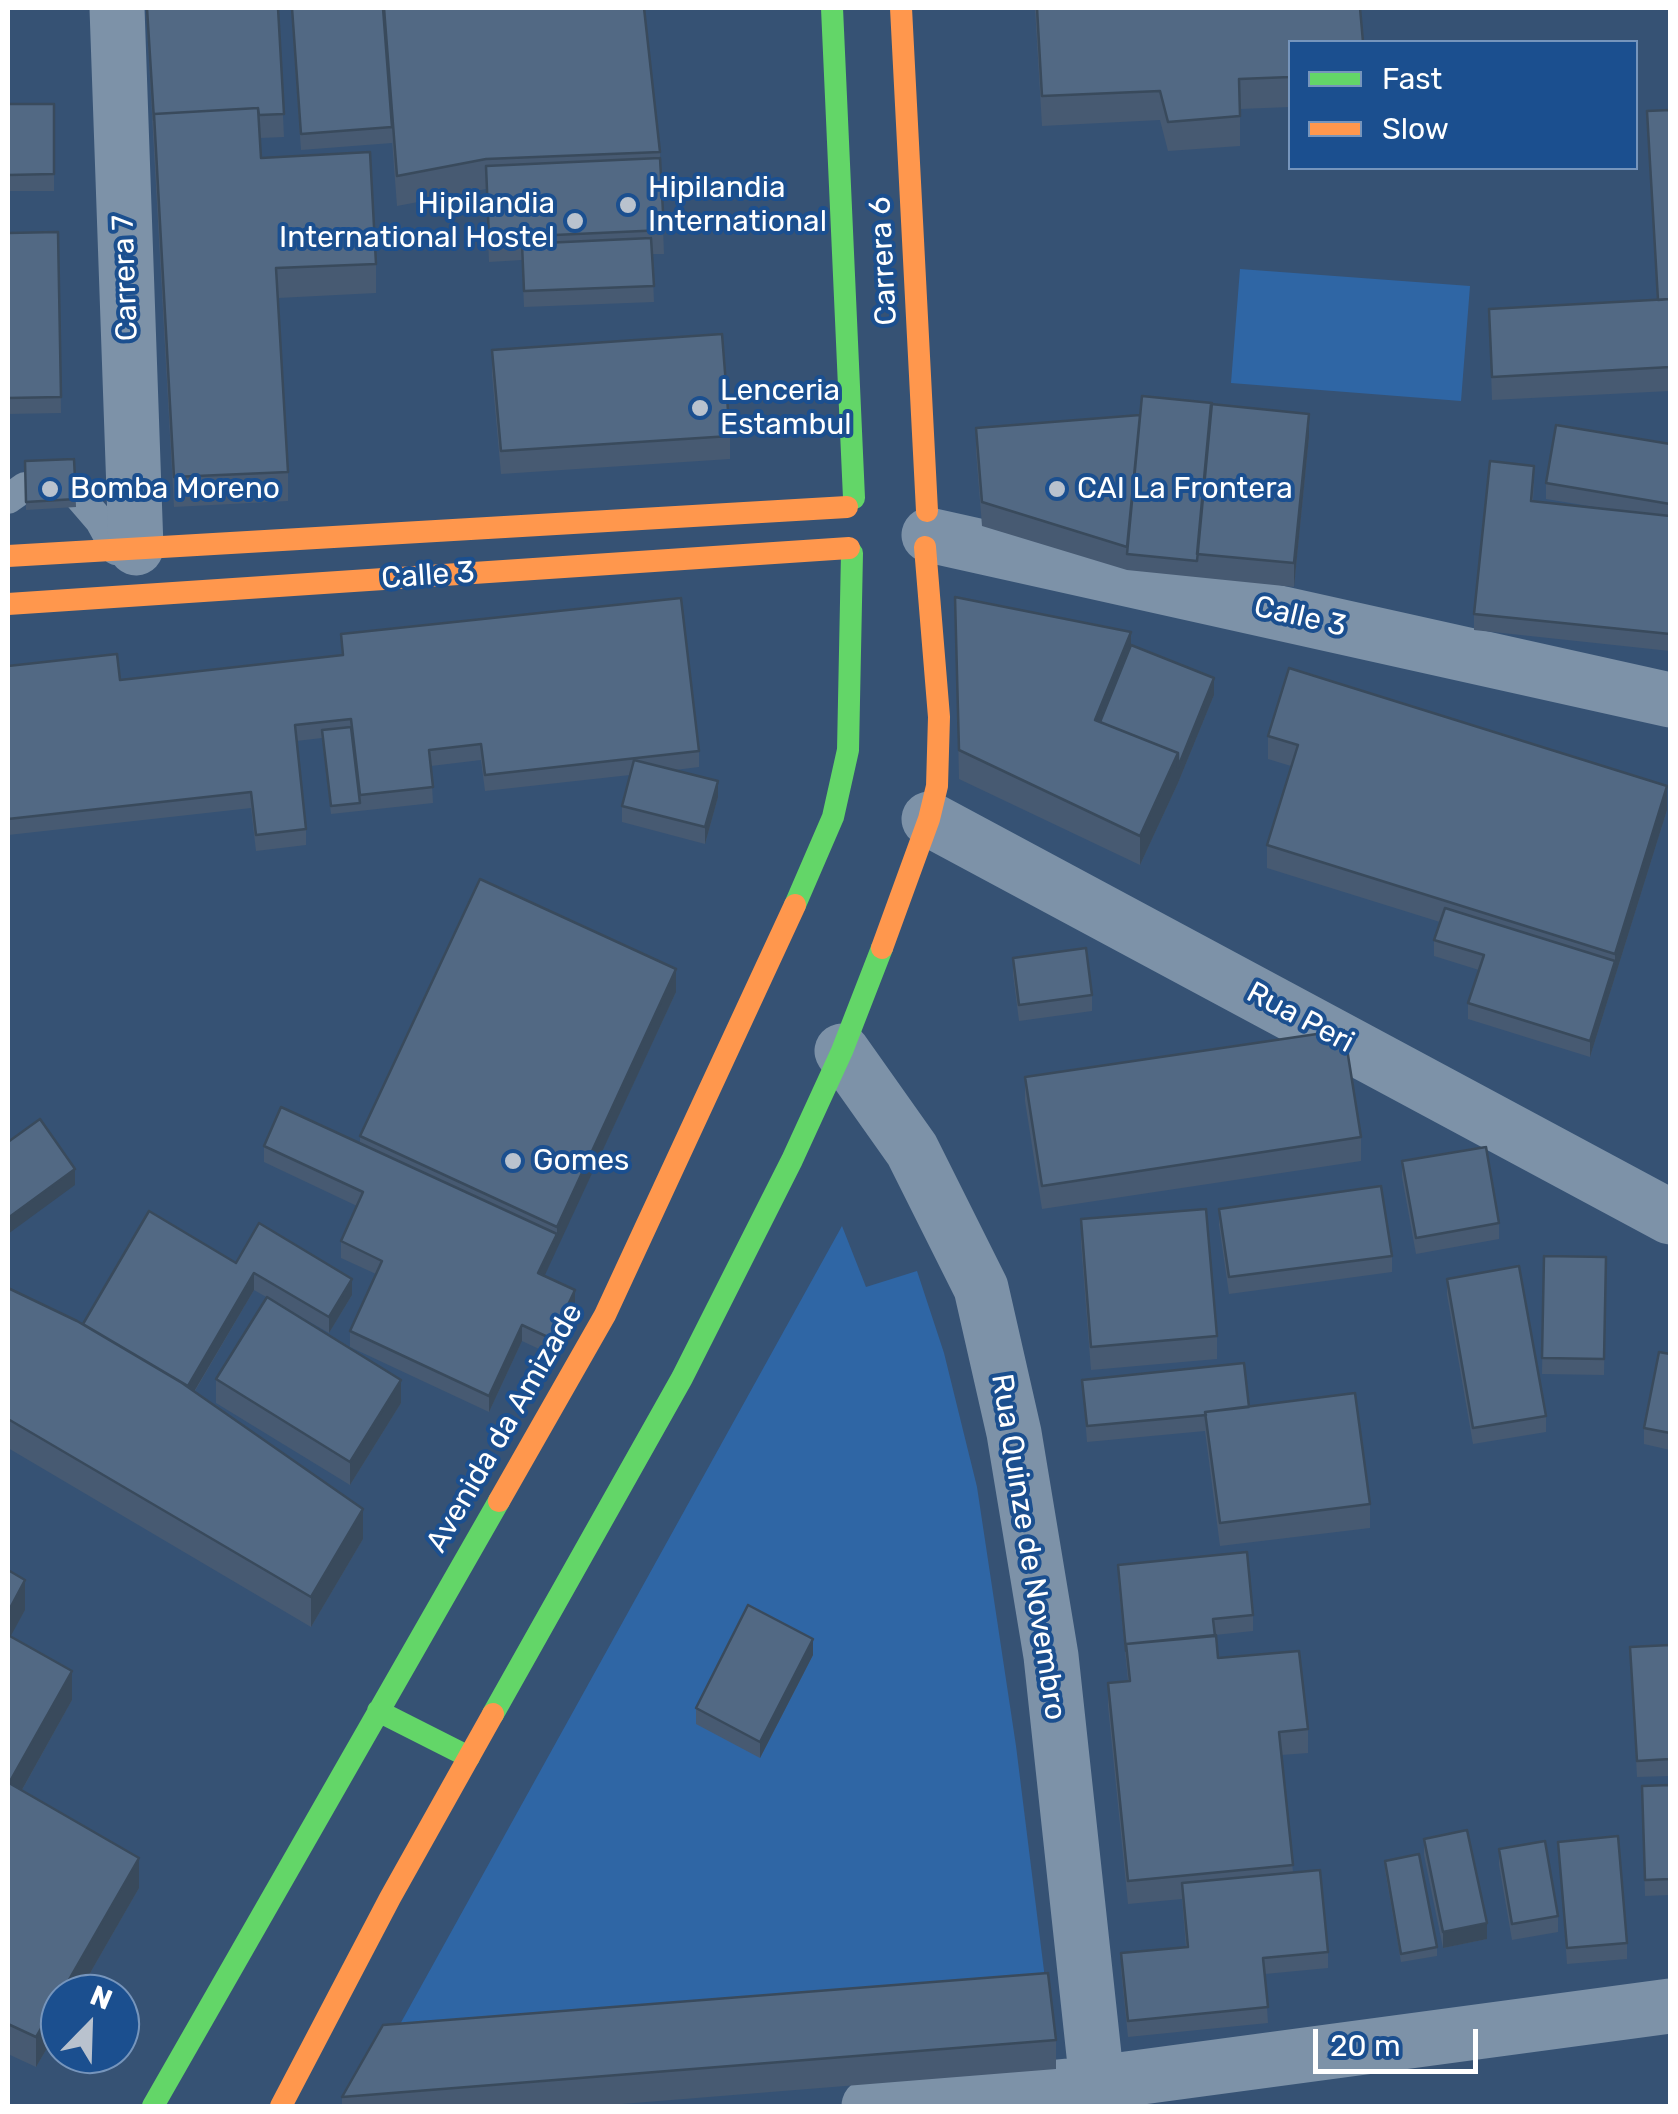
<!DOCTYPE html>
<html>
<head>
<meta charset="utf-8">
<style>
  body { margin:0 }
  #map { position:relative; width:1678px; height:2114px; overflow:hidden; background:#365274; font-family:Rubik,sans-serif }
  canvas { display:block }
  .frame { position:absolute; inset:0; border:10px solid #fff; pointer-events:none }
  .legend { position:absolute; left:1288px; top:40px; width:350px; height:130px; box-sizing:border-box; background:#1b4f8f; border:2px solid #7695bc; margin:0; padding:12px 18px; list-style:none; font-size:30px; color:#fff }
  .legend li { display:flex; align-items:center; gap:20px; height:50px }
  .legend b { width:50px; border:2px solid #7695bc }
  .north { position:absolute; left:40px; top:1974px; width:100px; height:100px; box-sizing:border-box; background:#1b4f8f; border:2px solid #7695bc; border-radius:50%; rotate:23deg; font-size:28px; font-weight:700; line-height:40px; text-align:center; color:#fff }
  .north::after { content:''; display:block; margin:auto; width:35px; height:45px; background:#b9c2ce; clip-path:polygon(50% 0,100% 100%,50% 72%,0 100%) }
  .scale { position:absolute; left:1313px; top:2029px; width:165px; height:45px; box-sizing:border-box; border:5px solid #fff; border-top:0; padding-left:12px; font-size:30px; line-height:35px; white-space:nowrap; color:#fff; -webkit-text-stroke:8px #1b4f8f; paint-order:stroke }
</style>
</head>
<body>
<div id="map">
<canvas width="1678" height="2114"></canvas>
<div class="frame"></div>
<ul class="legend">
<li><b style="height:12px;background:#63d668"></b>Fast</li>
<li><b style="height:12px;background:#ff974d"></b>Slow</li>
</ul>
<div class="north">N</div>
<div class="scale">20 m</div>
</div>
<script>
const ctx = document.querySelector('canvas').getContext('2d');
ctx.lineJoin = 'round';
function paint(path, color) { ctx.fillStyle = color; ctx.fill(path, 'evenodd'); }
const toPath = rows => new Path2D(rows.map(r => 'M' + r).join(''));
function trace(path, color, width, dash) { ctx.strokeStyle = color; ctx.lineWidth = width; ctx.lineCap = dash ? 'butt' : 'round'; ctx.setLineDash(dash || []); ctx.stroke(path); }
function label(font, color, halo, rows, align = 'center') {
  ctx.font = font + ' Rubik,sans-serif'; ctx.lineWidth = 8; ctx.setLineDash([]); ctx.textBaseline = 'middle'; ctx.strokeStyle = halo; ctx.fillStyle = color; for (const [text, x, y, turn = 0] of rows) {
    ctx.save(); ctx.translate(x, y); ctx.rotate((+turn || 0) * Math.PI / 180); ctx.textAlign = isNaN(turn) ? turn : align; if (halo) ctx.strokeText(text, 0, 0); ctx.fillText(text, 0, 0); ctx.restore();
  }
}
const green = toPath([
  [1240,269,1470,286,1461,401,1231,383],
  [842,1226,866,1287,917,1271,944,1353,977,1487,1016,1746,1048,2003,383,2055]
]);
const lane = toPath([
  [75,492,100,521,116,550],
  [8,499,25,487]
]);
const street = toPath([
  [117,8,136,548],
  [929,535,1670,700],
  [929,819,1670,1217],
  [842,1051,912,1150,981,1288,1014,1433,1051,1656,1097,2083],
  [869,2106,1097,2083,1670,2006]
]);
const fast = toPath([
  [832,8,854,498],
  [795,905,833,817,848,750,852,553],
  [378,1711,469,1757],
  [493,1714,682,1378,792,1160,842,1051,882,948],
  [153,2106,499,1501]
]);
const slow = toPath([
  [901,8,927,511],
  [8,556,847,507],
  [8,604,849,548],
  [882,948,929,819,937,786,939,717,925,547],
  [499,1501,605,1315,795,905],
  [281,2106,390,1898,493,1714]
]);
const wall = toPath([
  [146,8,278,8,284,137,260,138,261,158,376,264,376,293,278,298,288,472,288,501,174,507],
  [291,8,660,152,664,254,652,254,654,302,524,307,522,260,489,262,486,189,397,206,392,140,392,143,301,150],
  [1035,8,1360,8,1290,42,1290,107,1240,109,1240,146,1168,151,1160,120,1042,126],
  [8,104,54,104,54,191,8,191],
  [1670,110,1670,391,1492,400,1489,309,1657,300,1647,111],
  [58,232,61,413,8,414,8,233],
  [492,350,730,436,730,459,501,474,492,374],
  [1140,415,1309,437,1294,587,1127,570,982,526,976,451,976,428],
  [1670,444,1670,651,1474,630,1474,614,1534,482,1533,501,1607,509,1546,499,1546,483],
  [74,459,76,507,26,510,25,461],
  [955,597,1214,695,1178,783,1140,865,959,779],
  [341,634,699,751,699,767,675,770,718,797,705,844,622,822,622,806,630,775,485,791,481,760,431,766,433,803,331,814,322,738,296,741,306,829,306,845,256,851,251,808,8,835,8,666,120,680,342,655],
  [1268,736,1667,810,1590,1057,1468,1019,1468,1003,1479,970,1434,956,1434,940,1440,922,1267,868,1267,845,1291,766,1268,759],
  [1013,958,1092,995,1092,1011,1019,1021,1013,974],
  [676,992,544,1276,575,1306,552,1355,522,1341,489,1412,350,1347,350,1331,376,1274,341,1258,341,1241,357,1206,264,1162,264,1146,360,1143,360,1136],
  [1025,1077,1361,1137,1361,1161,1042,1209,1025,1101],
  [1402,1161,1499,1223,1499,1239,1416,1254,1402,1177],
  [1219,1209,1392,1256,1392,1272,1229,1294,1219,1225],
  [1081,1219,1217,1336,1217,1359,1091,1370,1081,1243],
  [1544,1256,1606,1257,1604,1375,1542,1374],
  [236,1263,352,1295,329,1333,254,1290,195,1391,363,1539,311,1627,8,1448,8,1288,83,1324],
  [1447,1279,1546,1416,1546,1432,1473,1444,1447,1295],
  [1670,1354,1670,1450,1644,1444,1644,1428],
  [216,1379,401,1403,350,1485,216,1403],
  [1082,1380,1249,1407,1370,1504,1370,1528,1220,1546,1205,1431,1087,1442],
  [1118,1565,1253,1615,1253,1631,1215,1635,1218,1658,1308,1729,1308,1753,1281,1755,1293,1872,1328,1952,1328,1968,1265,1974,1268,2023,1128,2037,1121,1969,1121,1953,1186,1947,1182,1899,1128,1904,1108,1706,1108,1683,1128,1681,1118,1581],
  [8,1570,25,1610,10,1636,72,1700,22,1790,139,1888,78,1994,60,1994,60,2026,36,2067,8,2054],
  [1670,1645,1670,1776,1637,1777,1630,1647],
  [813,1655,760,1758,696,1724,696,1708],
  [1670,1785,1670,1895,1645,1896,1642,1786],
  [1424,1839,1487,1939,1443,1948,1424,1855],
  [1558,1842,1627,1943,1627,1959,1567,1964],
  [1499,1849,1558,1916,1558,1932,1512,1940,1499,1865],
  [1385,1861,1437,1947,1437,1956,1401,1962,1385,1870],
  [1056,2040,1056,2069,597,2106,342,2106,342,2097]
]);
const shadedWall = toPath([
  [1309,414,1309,437,1294,587,1294,563],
  [1131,632,1131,662,1101,736,1095,720],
  [1214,678,1214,695,1178,783,1140,865,1140,836],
  [718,781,718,797,705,844,705,827],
  [1667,786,1667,810,1590,1057,1590,1041,1615,961,1615,954],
  [676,969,676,992,538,1290,538,1273,557,1234,557,1227],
  [75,1169,75,1185,8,1234,8,1218],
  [254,1273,254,1290,182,1412,182,1396],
  [352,1279,352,1295,329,1333,329,1317],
  [575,1290,575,1306,552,1355,552,1339],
  [522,1325,522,1341,489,1412,489,1396],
  [401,1380,401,1403,350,1485,350,1462],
  [363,1509,363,1539,311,1627,311,1597],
  [25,1580,25,1610,8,1641,8,1612],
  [813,1639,813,1655,760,1758,760,1742],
  [72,1671,72,1700,9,1813,9,1783],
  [139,1858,139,1888,78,1994,61,1994],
  [1487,1923,1487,1939,1443,1948,1443,1932],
  [60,1996,60,2026,36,2067,36,2037]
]);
const building = toPath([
  [147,8,278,8,284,114,259,115,258,108,154,114,154,120,147,8],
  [292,8,383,8,392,127,301,134,292,8],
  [384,8,644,8,660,152,486,159,397,176,384,8],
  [1037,8,1360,8,1363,42,1290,42,1290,77,1239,79,1240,116,1168,122,1160,91,1042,96,1037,8],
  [8,104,54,104,54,174,8,175,8,104],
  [258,108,261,158,370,152,376,264,276,268,288,472,174,477,154,114,258,108],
  [1670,110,1670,299,1658,300,1647,111,1670,110],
  [660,158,664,230,489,238,486,166,660,158],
  [58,232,61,397,8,398,8,233,58,232],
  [651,238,654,286,524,291,522,244,651,238],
  [1670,299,1670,367,1492,377,1489,309,1670,299],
  [722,334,730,436,501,451,492,350,722,334],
  [1142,396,1212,403,1197,561,1127,554,1142,396],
  [1211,404,1309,414,1294,563,1197,554,1211,404],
  [1140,415,1127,547,982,502,976,428,1140,415],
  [1556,425,1670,444,1670,504,1546,483,1556,425],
  [74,459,76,499,26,502,25,461,74,459],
  [1490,461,1534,466,1531,501,1670,516,1670,634,1474,614,1490,461],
  [955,597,1131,632,1095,720,1178,753,1140,836,959,750,955,597],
  [681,598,699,751,485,775,481,744,429,750,433,787,360,795,351,719,295,725,306,829,256,835,251,792,8,819,8,666,117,654,120,680,343,655,341,634,681,598],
  [1131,645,1214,678,1178,767,1178,753,1100,722,1131,645],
  [1289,668,1667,786,1615,954,1267,845,1298,745,1268,736,1289,668],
  [351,727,360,803,331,806,322,730,351,727],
  [634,760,718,781,705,827,622,806,634,760],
  [480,879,676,969,557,1227,360,1136,480,879],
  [1445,908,1615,961,1590,1041,1468,1003,1484,955,1434,940,1445,908],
  [1086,948,1092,995,1019,1005,1013,958,1086,948],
  [1344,1030,1361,1137,1042,1186,1025,1077,1344,1030],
  [281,1107,557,1234,538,1273,575,1290,552,1339,522,1325,489,1396,350,1331,382,1261,341,1241,363,1192,264,1146,281,1107],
  [40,1119,75,1169,8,1218,8,1142,40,1119],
  [1486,1147,1499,1223,1416,1238,1402,1161,1486,1147],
  [1381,1186,1392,1256,1229,1277,1219,1209,1381,1186],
  [1206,1209,1217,1336,1091,1347,1081,1219,1206,1209],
  [149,1211,236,1263,259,1223,352,1279,329,1317,254,1273,188,1386,83,1324,149,1211],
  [1544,1256,1606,1257,1604,1359,1542,1358,1544,1256],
  [1519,1266,1546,1416,1473,1428,1447,1279,1519,1266],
  [8,1288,77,1321,182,1383,363,1509,311,1597,8,1419,8,1288],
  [267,1297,401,1380,350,1462,216,1379,267,1297],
  [1659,1352,1670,1354,1670,1433,1644,1428,1659,1352],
  [1244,1363,1249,1407,1205,1412,1206,1415,1087,1426,1082,1380,1244,1363],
  [1355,1393,1370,1504,1220,1523,1205,1412,1355,1393],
  [1247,1552,1253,1615,1213,1619,1215,1636,1126,1644,1126,1651,1118,1565,1247,1552],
  [8,1570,25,1580,8,1612,8,1570],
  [748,1605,813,1639,760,1742,696,1708,748,1605],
  [8,1635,72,1671,9,1783,139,1858,36,2037,8,2024,8,1635],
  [1216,1635,1218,1658,1299,1651,1308,1729,1279,1732,1293,1865,1128,1881,1108,1683,1130,1681,1126,1644,1216,1635],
  [1670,1645,1670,1759,1637,1761,1630,1647,1670,1645],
  [1670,1785,1670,1879,1645,1880,1642,1786,1670,1785],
  [1467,1830,1487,1923,1443,1932,1424,1839,1467,1830],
  [1618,1836,1627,1943,1567,1948,1558,1842,1618,1836],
  [1545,1841,1558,1916,1512,1924,1499,1849,1545,1841],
  [1419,1854,1437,1947,1401,1954,1385,1861,1419,1854],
  [1320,1870,1328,1952,1263,1958,1268,2007,1128,2021,1121,1953,1188,1947,1182,1883,1320,1870],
  [1048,1973,1056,2040,342,2097,383,2025,1048,1973]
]);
const markers = [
  [628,205,10,"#b9c2ce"],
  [575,221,10,"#b9c2ce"],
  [700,408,10,"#b9c2ce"],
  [50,489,10,"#b9c2ce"],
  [1057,489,10,"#b9c2ce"],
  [513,1161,10,"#b9c2ce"]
];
const poiNames = [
  ["Hipilandia",648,188],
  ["International",648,222],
  ["Hipilandia",555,204,"right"],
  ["International Hostel",555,238,"right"],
  ["Lenceria",720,391],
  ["Estambul",720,425],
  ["Bomba Moreno",70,489],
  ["CAI La Frontera",1077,489],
  ["Gomes",533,1161]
];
const streetNames = [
  ["Carrera 6",884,261,-93],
  ["Carrera 7",126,278,-92],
  ["Calle 3",428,576,-4],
  ["Calle 3",1300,617,13],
  ["Rua Peri",1300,1018,28],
  ["Avenida da Amizade",505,1428,-60],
  ["Rua Quinze de Novembro",1028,1547,81]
];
paint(green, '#2f66a5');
trace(lane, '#7d92a8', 30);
trace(street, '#7d92a8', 55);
trace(fast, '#63d668', 22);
trace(slow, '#ff974d', 22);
paint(wall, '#475a72');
paint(shadedWall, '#394a5c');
paint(building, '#526984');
trace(building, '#394a5c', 2.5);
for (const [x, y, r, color] of markers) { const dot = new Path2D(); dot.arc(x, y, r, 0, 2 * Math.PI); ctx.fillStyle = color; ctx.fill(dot); trace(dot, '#1b4f8f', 4); }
label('30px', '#fff', '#1b4f8f', poiNames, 'left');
label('30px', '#fff', '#1b4f8f', streetNames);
</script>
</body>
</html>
